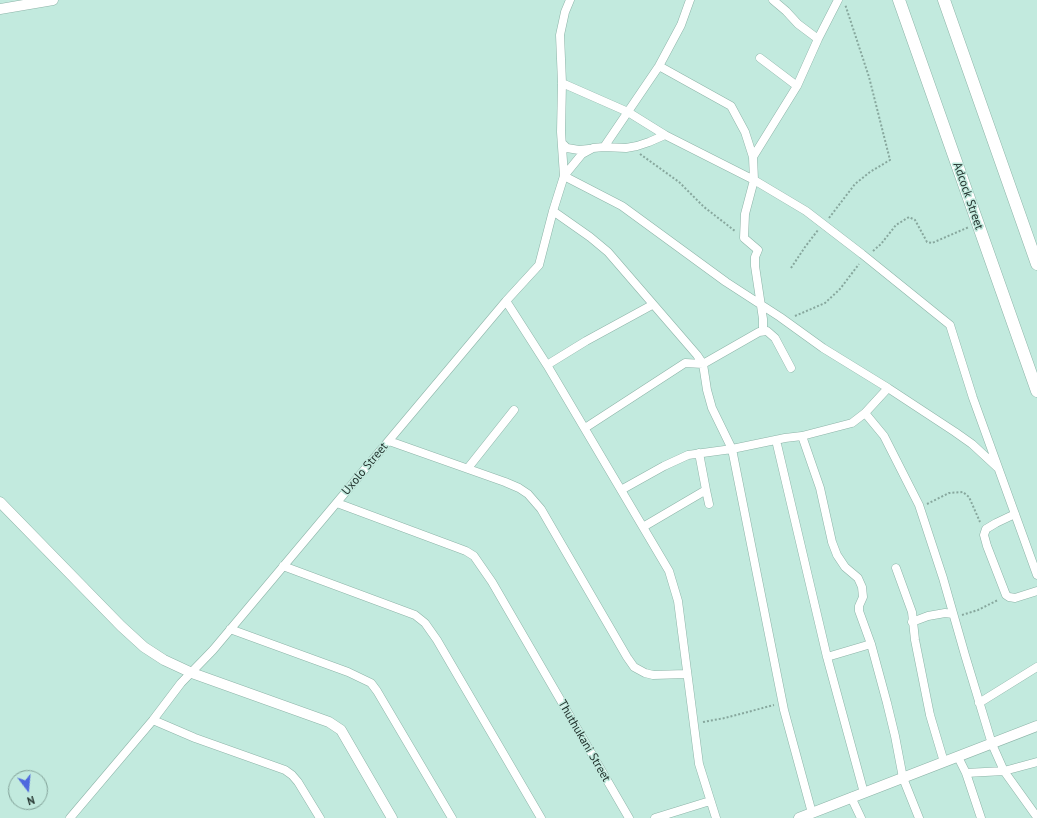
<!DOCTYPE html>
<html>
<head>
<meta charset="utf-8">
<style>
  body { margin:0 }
  #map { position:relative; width:1037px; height:818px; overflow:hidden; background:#c2eade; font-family:"PT Sans",sans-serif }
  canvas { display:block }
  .north { position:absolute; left:8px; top:770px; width:40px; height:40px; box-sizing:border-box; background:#c2eade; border:1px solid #82a198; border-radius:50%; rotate:164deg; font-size:11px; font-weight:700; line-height:16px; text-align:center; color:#23332e }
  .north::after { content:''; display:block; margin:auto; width:14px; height:18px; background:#4e69de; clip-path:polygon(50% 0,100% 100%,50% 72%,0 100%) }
</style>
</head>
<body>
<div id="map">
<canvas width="1037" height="818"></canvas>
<div class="north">N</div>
</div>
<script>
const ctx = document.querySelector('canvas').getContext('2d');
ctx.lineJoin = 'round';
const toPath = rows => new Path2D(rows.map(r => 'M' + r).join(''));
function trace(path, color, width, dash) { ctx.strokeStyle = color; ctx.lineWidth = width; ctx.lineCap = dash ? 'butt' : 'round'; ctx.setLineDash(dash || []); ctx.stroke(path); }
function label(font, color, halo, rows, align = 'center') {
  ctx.font = font + ' "PT Sans",sans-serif'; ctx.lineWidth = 3; ctx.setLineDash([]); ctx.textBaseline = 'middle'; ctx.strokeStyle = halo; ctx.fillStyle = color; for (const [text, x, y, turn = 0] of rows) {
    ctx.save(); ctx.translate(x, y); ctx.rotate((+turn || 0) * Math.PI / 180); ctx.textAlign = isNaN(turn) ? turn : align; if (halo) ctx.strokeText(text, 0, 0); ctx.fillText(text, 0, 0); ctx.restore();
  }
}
const path = toPath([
  [640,154,679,182,704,207,735,231],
  [829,218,855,184,870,172,890,160,869,77,845,4],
  [873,251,881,244,896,225,909,217,915,220,927,242,932,243,969,227],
  [791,268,805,247,818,230],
  [795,316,825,303,840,289,859,264],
  [927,504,949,493,963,492,969,497,980,522],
  [962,615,978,610,998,600],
  [703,722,725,718,774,705]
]);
const minor = toPath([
  [690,0,681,25,659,66,604,147,593,148,582,154,564,176,622,206,726,282,780,317,823,348,888,388,955,432,972,444,998,468],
  [773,0,786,11,798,24,818,39],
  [760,58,797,86],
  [659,66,731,106,745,132,753,157,754,180,745,214,744,238,758,250,755,257,755,266,763,319,763,331],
  [562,83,628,112,665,135,754,180,806,211,862,254,950,325,973,398,1037,575],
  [562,143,567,148,579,150,589,149],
  [604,147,626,148,637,146,649,142,665,135],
  [753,157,797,86,818,39,838,0],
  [553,211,590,237,608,252,697,355,703,364,707,390,712,408,732,449,784,710,812,813],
  [506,301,547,365,669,571,678,601,699,764,716,818],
  [547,365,586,341,652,305],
  [865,413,884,436,919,505,943,578,965,655,992,744,1004,771,1037,817],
  [585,428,685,363,703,364,759,332,767,331,775,338,791,368],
  [802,436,820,488,832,542,837,555,845,567,858,578,862,587,863,597,859,606,859,611,871,644,887,703,895,736,903,778,919,818],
  [776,440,827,657,864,793],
  [389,441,505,482,519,488,528,494,541,509,627,657,634,667,645,673,653,675,686,674],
  [699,453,706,490],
  [468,468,514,410],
  [621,490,664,466,688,455,732,449,785,438,802,436,852,423,865,413,888,388],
  [337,503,466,551,474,556,492,582,629,818],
  [1015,514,996,523,986,529,984,535,987,546,1006,595,1009,597,1015,598,1037,591],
  [643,527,706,490,709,504],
  [283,566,415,615,425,623,437,640,541,818],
  [896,568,912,612,915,640,930,715,944,762],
  [912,622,928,616,945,613,953,614],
  [230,629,348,672,371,683,377,691,452,818],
  [827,657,871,644],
  [979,703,1037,667],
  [153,720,195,738,285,770,292,775,298,782,320,818],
  [958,757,966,773,981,818],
  [966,773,1004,771,1037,762],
  [851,797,861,818],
  [70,818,153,720,181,683,213,650,506,301,539,265,553,211,564,176,561,132,562,83,560,35,565,12,570,0],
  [655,818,710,801]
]);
const tertiary = toPath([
  [0,9,53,0],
  [0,502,121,626,144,647,164,660,192,673,329,722,341,730,392,818],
  [799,818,1037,726]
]);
const secondary = toPath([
  [899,0,1037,391],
  [944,0,1037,264]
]);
const streetNames = [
  ["Adcock Street",968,196,71],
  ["Uxolo Street",365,469,-50],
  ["Thuthukani Street",584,741,60]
];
trace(minor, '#8db4a8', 9);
trace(tertiary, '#8db4a8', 11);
trace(secondary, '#8db4a8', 13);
trace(path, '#87a79d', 2, [2, 2]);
trace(minor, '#fff', 8);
trace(tertiary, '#fff', 10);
trace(secondary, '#fff', 12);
label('12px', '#23332e', '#c2eade', streetNames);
</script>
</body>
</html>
